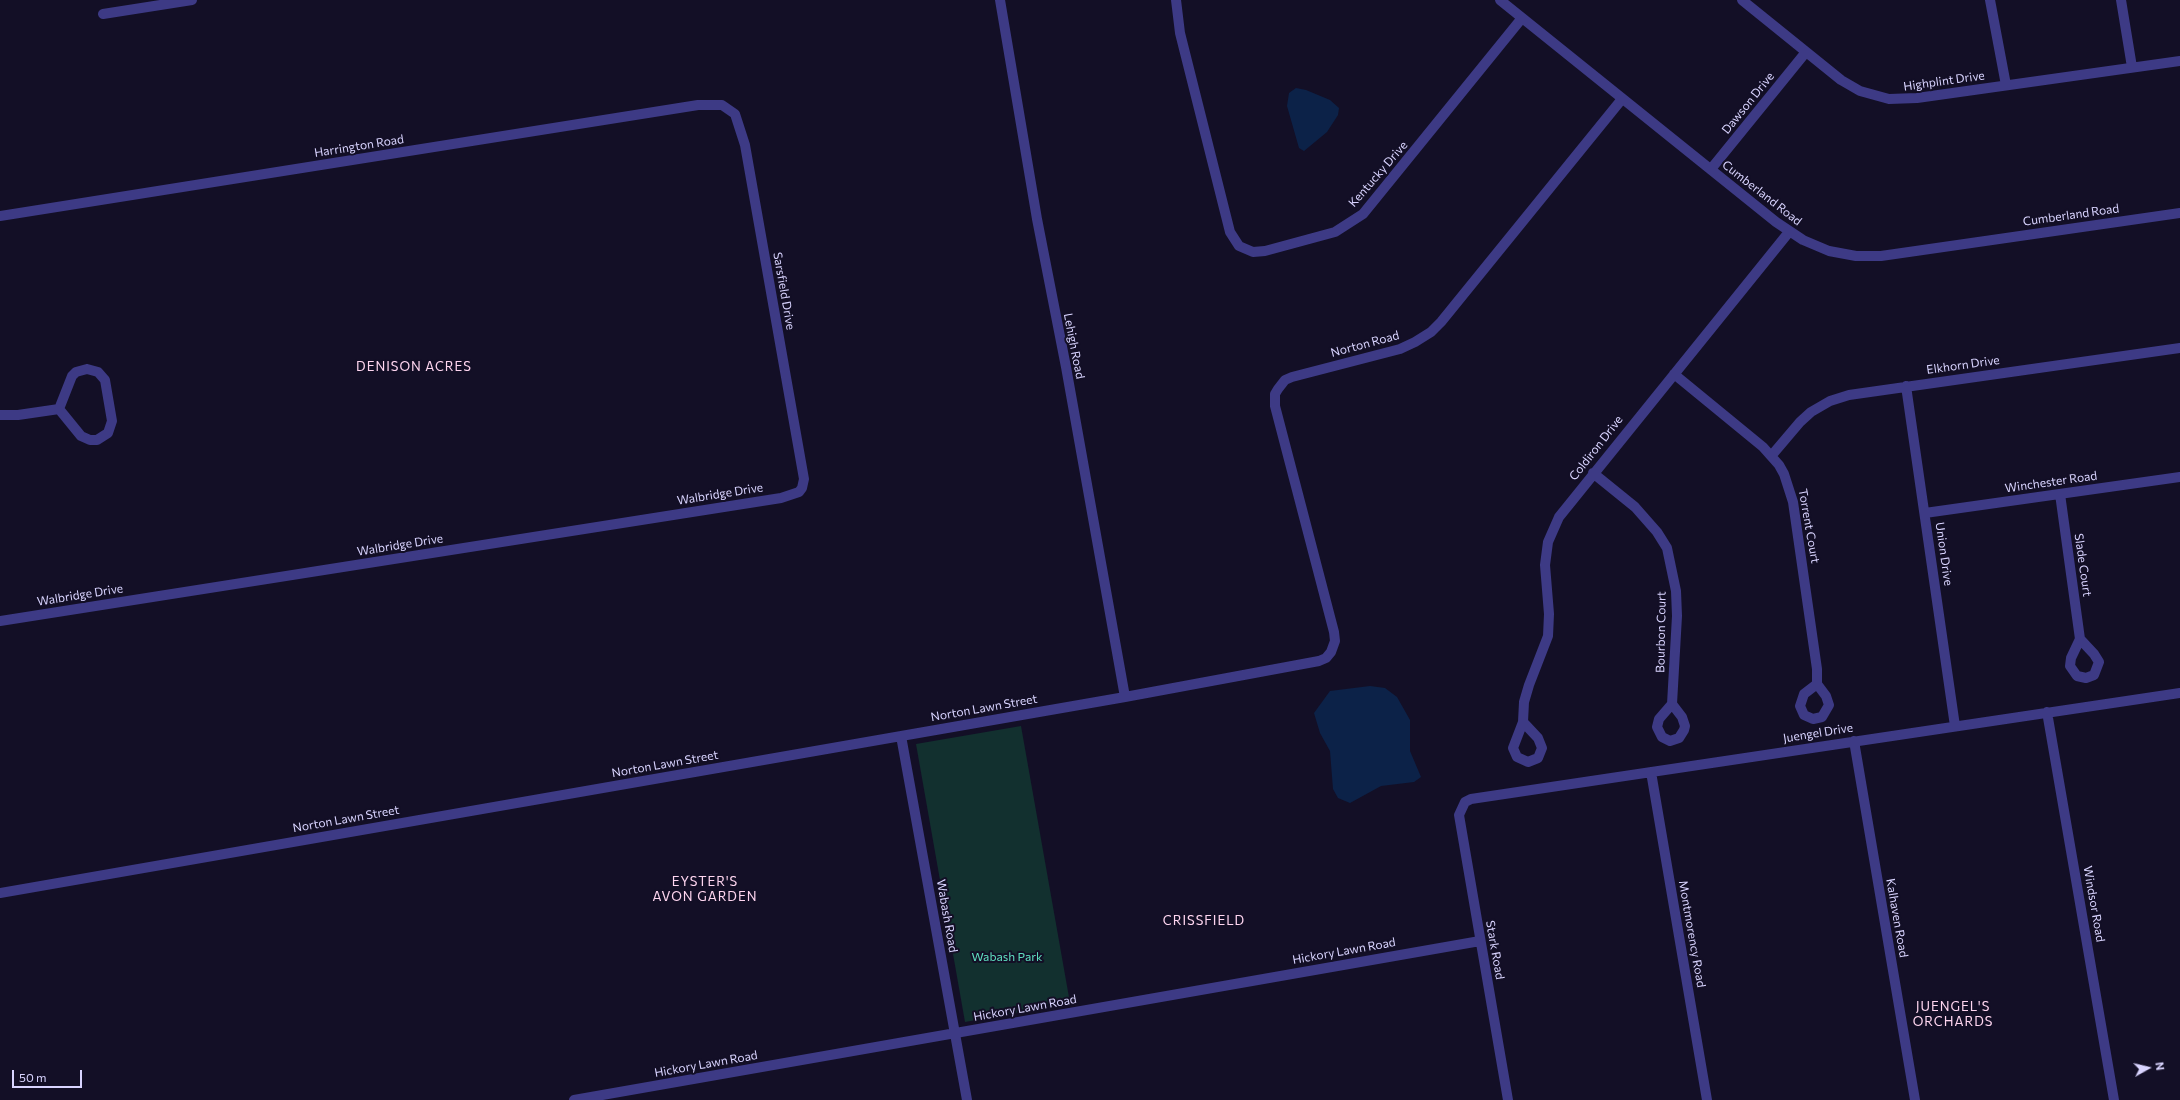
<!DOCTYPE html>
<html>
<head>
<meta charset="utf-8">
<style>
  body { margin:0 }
  #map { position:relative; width:2180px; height:1100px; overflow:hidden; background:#130f26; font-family:Commissioner,sans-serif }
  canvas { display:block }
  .north { position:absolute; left:2128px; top:1048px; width:40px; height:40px; -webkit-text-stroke:3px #130f26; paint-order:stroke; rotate:82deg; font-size:11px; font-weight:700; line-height:16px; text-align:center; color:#d9d4ff }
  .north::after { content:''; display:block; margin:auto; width:14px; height:18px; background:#d9d4ff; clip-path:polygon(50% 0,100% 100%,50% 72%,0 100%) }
  .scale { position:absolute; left:12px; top:1070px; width:70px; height:18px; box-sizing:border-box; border:2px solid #d9d4ff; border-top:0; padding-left:5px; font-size:12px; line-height:14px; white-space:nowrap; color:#d9d4ff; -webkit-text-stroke:3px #130f26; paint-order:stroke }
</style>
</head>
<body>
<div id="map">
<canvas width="2180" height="1100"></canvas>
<div class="north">N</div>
<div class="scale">50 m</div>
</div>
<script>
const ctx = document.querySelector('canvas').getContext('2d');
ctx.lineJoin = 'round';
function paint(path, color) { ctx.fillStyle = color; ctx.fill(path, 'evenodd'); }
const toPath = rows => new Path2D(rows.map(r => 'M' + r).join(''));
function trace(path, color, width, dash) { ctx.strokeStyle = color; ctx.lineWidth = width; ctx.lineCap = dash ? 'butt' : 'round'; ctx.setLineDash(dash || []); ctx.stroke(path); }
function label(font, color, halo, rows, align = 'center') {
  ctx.font = font + ' Commissioner,sans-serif'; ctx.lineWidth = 4; ctx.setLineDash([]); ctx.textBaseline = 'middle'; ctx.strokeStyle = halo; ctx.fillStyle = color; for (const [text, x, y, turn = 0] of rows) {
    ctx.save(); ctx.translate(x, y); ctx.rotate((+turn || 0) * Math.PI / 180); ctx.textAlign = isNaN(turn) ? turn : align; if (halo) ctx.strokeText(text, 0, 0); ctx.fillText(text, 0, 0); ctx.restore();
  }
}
const green = toPath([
  [1021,726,1070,1003,965,1022,916,744]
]);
const water = toPath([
  [1296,88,1306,90,1330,100,1339,108,1338,115,1327,132,1304,151,1299,148,1287,106,1289,93],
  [1370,686,1385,688,1397,697,1410,720,1410,751,1421,777,1414,782,1381,786,1350,803,1338,798,1333,789,1330,751,1320,733,1314,713,1330,691]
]);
const street = toPath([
  [1000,0,1037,219,1066,367,1125,697],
  [1176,0,1180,33,1230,232,1239,246,1253,252,1265,251,1335,232,1363,214,1522,18],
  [1500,0,1776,222,1803,240,1829,251,1856,256,1881,256,2180,213],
  [1742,0,1841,80,1860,91,1889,99,1917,98,2180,61],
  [1990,0,2006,85],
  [2121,0,2132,67],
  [103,14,192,0],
  [1711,169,1806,52],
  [0,216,698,105,722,105,735,114,745,145,804,479,802,488,799,492,781,498,0,621],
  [87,369,98,372,105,380,112,421,108,433,97,440,90,440,81,436,59,409,72,376,76,372,87,369],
  [1674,374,1763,447,1779,465,1784,474,1793,502,1817,669,1817,684,1804,694,1800,706,1804,715,1813,719,1822,717,1829,705,1826,696,1817,684],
  [1906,386,1955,726],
  [0,415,18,415,59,409],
  [1772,455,1800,422,1811,412,1830,401,1849,395,2180,348],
  [1593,473,1635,507,1657,532,1667,548,1676,591,1677,616,1672,704,1682,717,1685,726,1684,730,1679,738,1670,741,1662,737,1657,727,1659,719,1672,704],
  [2060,494,2080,639,2094,654,2099,662,2094,675,2086,678,2077,676,2070,666,2071,658,2080,639],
  [1925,513,2180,477],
  [2047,712,2114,1100],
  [1523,722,1538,738,1542,748,1538,758,1528,762,1517,757,1513,748,1523,722,1524,702,1529,685,1548,636,1549,614,1545,565,1548,542,1559,517,1789,232],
  [901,736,967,1100],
  [1854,741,1915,1100],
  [1651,772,1707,1100],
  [0,893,1125,697,1319,661,1326,658,1331,652,1335,641,1334,632,1275,406,1275,394,1278,389,1285,380,1292,377,1400,349,1415,342,1431,332,1441,322,1622,99],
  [574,1100,1480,941],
  [1508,1100,1459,815,1465,802,1471,799,2180,693]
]);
const streetNames = [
  ["Highplint Drive",1944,81,-8],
  ["Dawson Drive",1748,103,-51],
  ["Harrington Road",359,146,-9],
  ["Kentucky Drive",1378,174,-49],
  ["Cumberland Road",1762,193,38],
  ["Cumberland Road",2071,215,-8],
  ["Sarsfield Drive",784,291,80],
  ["Norton Road",1365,344,-15],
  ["Lehigh Road",1074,346,79],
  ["Elkhorn Drive",1963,365,-8],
  ["Coldiron Drive",1596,448,-52],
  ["Winchester Road",2051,482,-8],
  ["Walbridge Drive",720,494,-9],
  ["Torrent Court",1809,526,80],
  ["Walbridge Drive",400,545,-9],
  ["Union Drive",1944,554,82],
  ["Slade Court",2083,565,82],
  ["Walbridge Drive",80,595,-9],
  ["Bourbon Court",1661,632,-89],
  ["Norton Lawn Street",984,708,-10],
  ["Juengel Drive",1818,733,-9],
  ["Norton Lawn Street",665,764,-10],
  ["Norton Lawn Street",346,819,-10],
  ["Windsor Road",2094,904,80],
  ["Wabash Road",947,916,80],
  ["Kalhaven Road",1897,918,80],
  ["Montmorency Road",1692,934,80],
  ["Stark Road",1495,950,80],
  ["Hickory Lawn Road",1344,951,-10],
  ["Hickory Lawn Road",1025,1008,-10],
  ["Hickory Lawn Road",706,1064,-10]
];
const parkNames = [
  ["Wabash Park",1007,957]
];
const neighbourhoodNames = [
  ["DENISON ACRES",414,367],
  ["EYSTER'S",705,882],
  ["AVON GARDEN",705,897],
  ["CRISSFIELD",1204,921],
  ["JUENGEL'S",1953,1007],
  ["ORCHARDS",1953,1022]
];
paint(green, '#12302f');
paint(water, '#0c2248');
trace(street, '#3d3a85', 10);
label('12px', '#d9d4ff', '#130f26', streetNames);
label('12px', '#5fe0c0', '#130f26', parkNames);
ctx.letterSpacing = '1px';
label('13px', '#ffd6f0', '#130f26', neighbourhoodNames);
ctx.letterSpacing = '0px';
</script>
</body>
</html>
